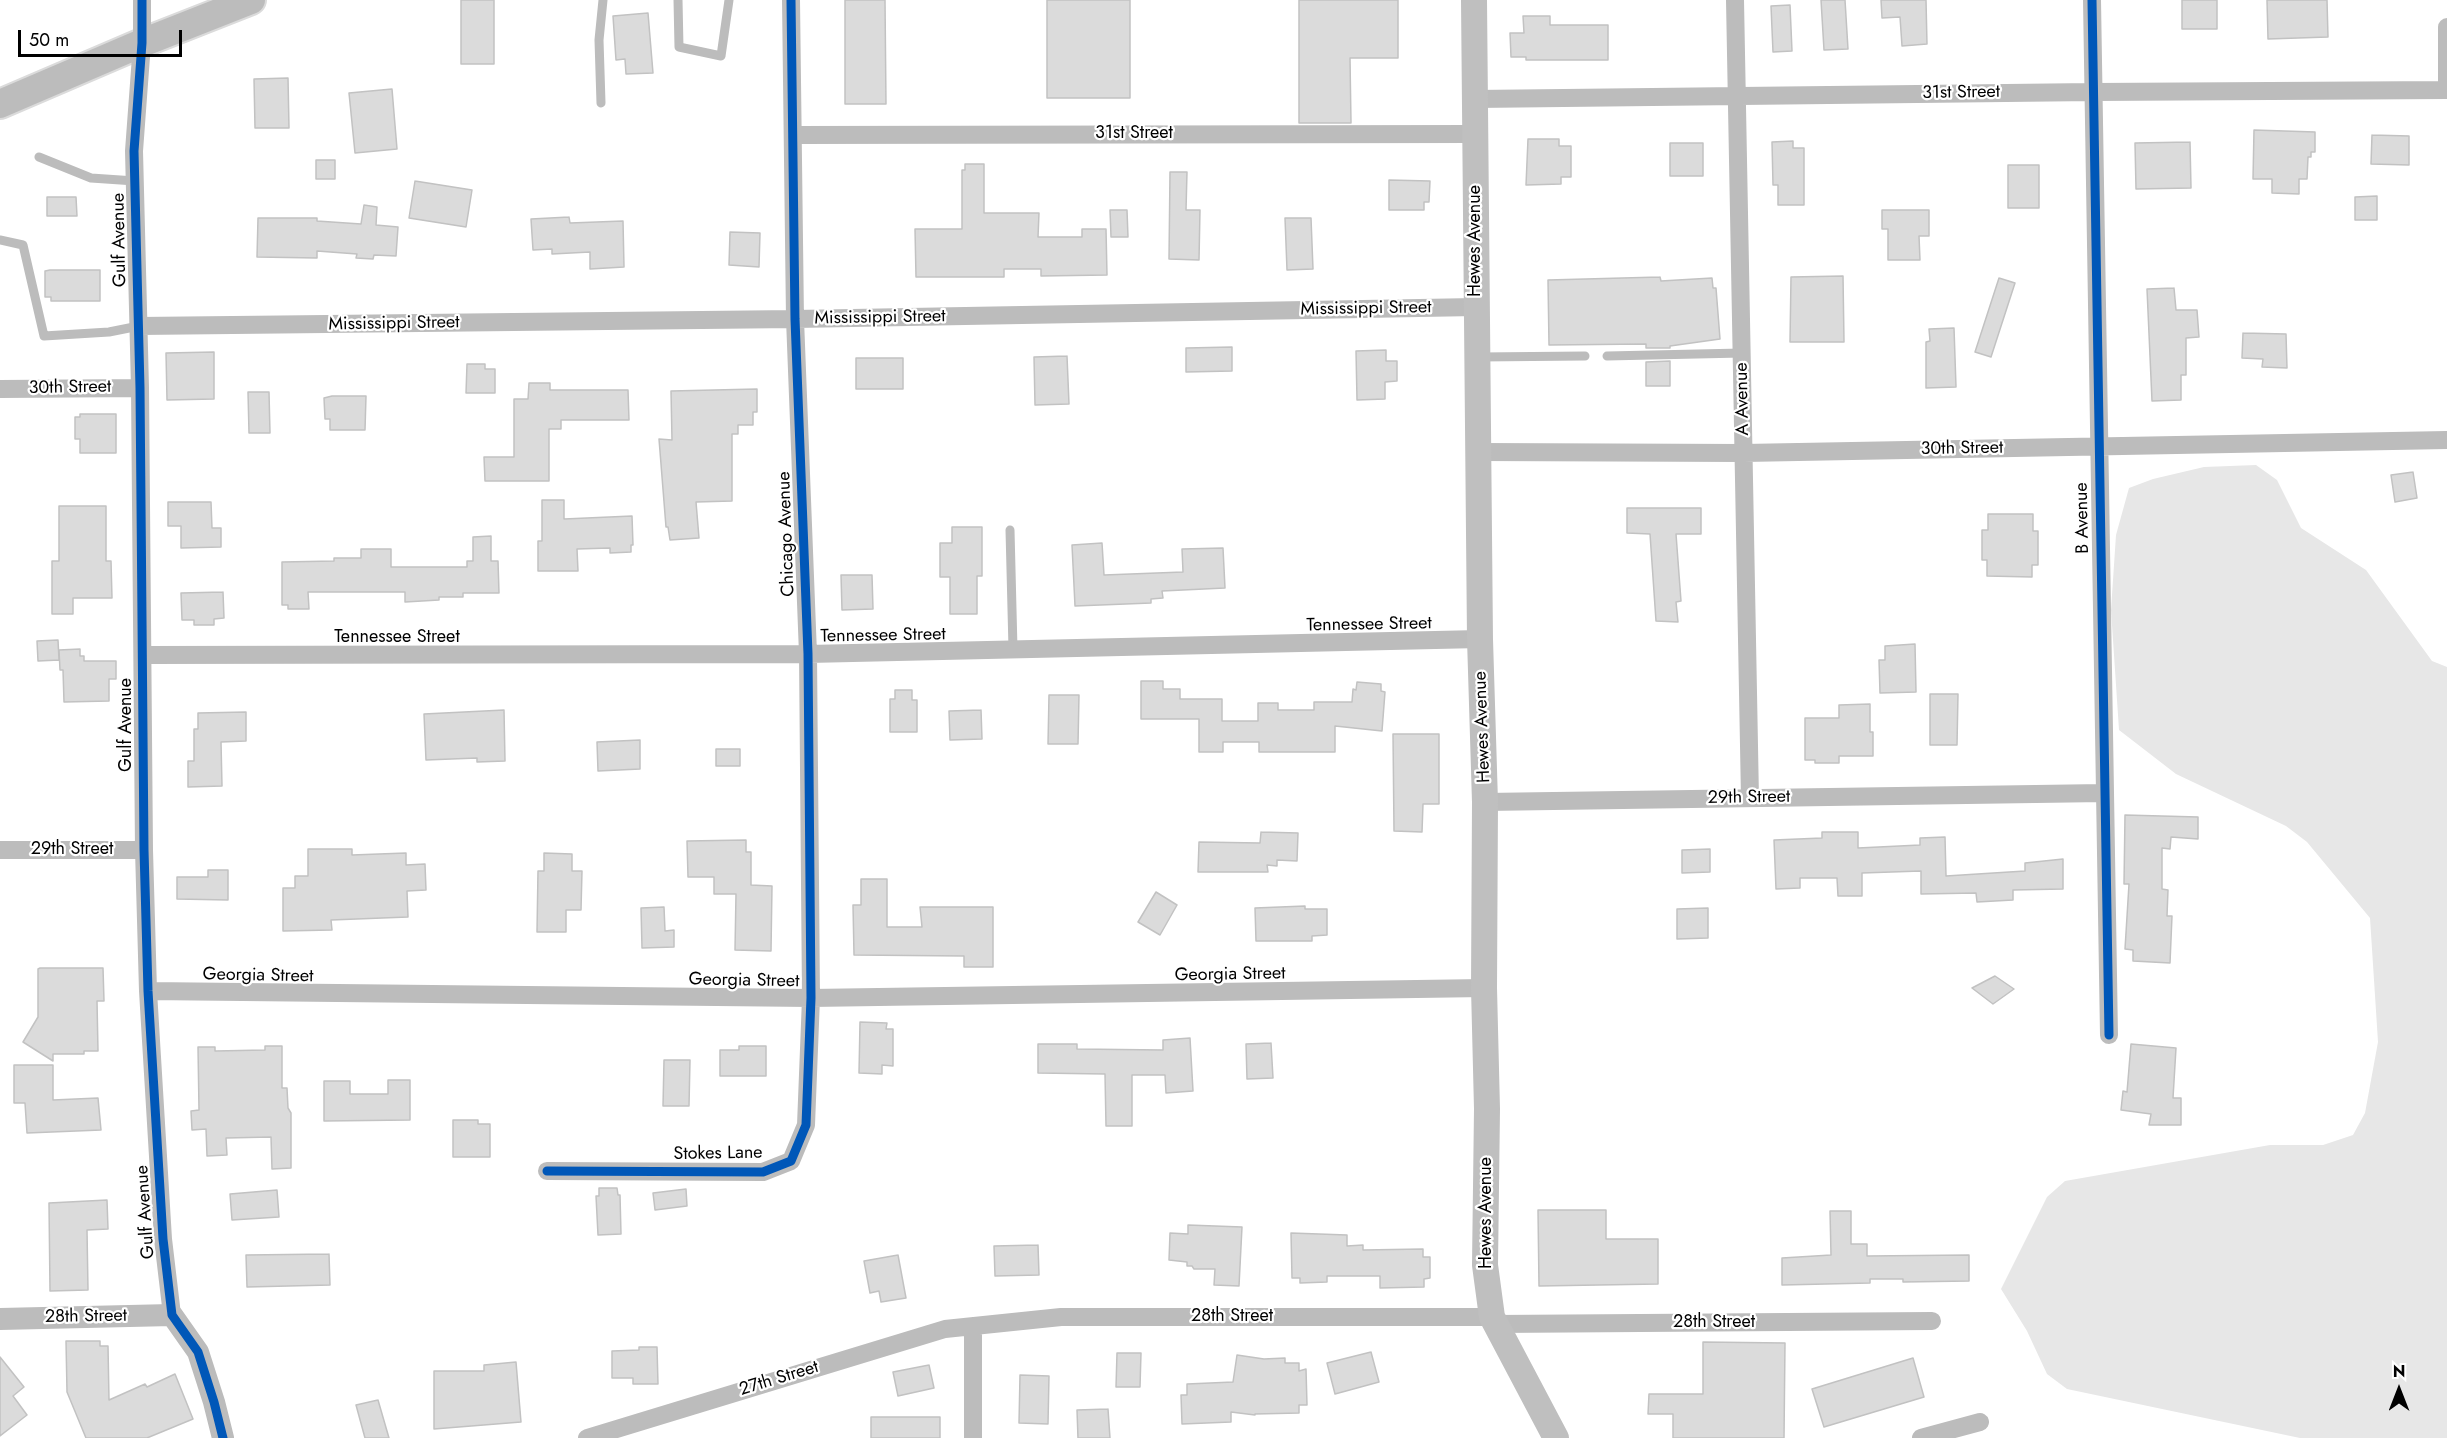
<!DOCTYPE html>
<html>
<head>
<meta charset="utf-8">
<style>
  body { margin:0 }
  #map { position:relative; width:2447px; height:1438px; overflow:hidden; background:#fff; font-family:Jost,sans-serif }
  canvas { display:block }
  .north { position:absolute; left:2369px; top:1360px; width:60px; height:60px; -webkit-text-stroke:4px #fff; paint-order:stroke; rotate:0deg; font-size:16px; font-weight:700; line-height:24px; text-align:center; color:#000 }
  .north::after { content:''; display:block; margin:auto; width:21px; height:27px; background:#000; clip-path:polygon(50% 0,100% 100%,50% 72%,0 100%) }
  .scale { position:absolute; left:18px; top:30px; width:164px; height:27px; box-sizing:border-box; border:3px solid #000; border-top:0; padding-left:8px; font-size:18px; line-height:21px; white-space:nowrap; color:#000; -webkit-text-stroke:4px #fff; paint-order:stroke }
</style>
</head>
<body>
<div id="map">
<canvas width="2447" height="1438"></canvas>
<div class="north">N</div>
<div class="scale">50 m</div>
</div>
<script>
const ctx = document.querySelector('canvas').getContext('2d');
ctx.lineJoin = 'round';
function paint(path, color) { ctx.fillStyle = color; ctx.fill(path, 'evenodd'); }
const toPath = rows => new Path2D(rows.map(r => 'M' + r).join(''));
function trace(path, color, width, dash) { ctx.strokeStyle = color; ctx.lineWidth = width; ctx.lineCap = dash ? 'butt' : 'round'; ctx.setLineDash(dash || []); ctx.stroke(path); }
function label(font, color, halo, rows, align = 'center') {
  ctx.font = font + ' Jost,sans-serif'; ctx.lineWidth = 4.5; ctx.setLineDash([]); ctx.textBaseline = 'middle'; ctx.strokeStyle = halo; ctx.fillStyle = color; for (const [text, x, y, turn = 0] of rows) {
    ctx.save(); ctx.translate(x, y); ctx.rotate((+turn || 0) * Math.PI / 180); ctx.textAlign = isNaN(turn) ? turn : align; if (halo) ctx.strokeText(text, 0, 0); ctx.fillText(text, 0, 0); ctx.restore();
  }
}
const green = toPath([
  [2256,465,2277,480,2301,528,2366,570,2432,661,2447,667,2447,1438,2300,1438,2067,1389,2047,1374,2027,1331,2001,1289,2047,1197,2065,1181,2270,1145,2323,1145,2353,1135,2365,1113,2378,1042,2370,918,2307,842,2286,826,2176,774,2119,730,2111,610,2116,535,2129,488,2153,479,2204,467]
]);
const building = toPath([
  [461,0,494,0,494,64,461,64,461,0],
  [845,0,885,0,886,104,845,104,845,0],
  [1047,0,1130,0,1130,98,1047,98,1047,0],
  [1299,0,1398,0,1398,58,1350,58,1351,123,1299,123,1299,0],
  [1821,0,1845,0,1848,49,1824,50,1821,0],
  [1881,0,1926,0,1927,44,1902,46,1900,17,1882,18,1881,0],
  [2182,0,2217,0,2217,29,2182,29,2182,0],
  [2267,0,2327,0,2328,37,2268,39,2267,0],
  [1790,5,1792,51,1773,52,1771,6,1790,5],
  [648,13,653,73,626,74,625,59,616,60,613,16,648,13],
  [1523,16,1550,16,1550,25,1608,25,1608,60,1526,60,1526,57,1511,57,1510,33,1524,33,1523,16],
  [288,78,289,128,255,128,254,79,288,78],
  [392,89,397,149,355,153,349,93,392,89],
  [2254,130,2315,132,2315,152,2311,152,2311,157,2308,157,2307,179,2299,179,2299,194,2272,193,2272,179,2253,179,2254,130],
  [2372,135,2409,136,2409,165,2371,164,2372,135],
  [1528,139,1559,139,1559,146,1571,146,1571,177,1561,177,1561,184,1526,185,1528,139],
  [1793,141,1793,148,1804,148,1804,205,1778,205,1778,185,1773,185,1772,142,1793,141],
  [2190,142,2191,188,2136,189,2135,143,2190,142],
  [1670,143,1703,143,1703,176,1670,176,1670,143],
  [316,160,335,160,335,179,316,179,316,160],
  [965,164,984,164,984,213,1039,213,1038,237,1082,237,1082,229,1106,229,1107,275,1041,276,1041,269,1004,269,1004,277,916,277,915,229,962,229,962,170,965,170,965,164],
  [2008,165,2039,165,2039,208,2008,208,2008,165],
  [1170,172,1187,172,1186,210,1200,210,1199,260,1169,259,1170,172],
  [1389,180,1430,181,1429,202,1424,202,1424,210,1389,210,1389,180],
  [415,181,472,190,466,227,409,218,415,181],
  [2377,196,2377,220,2355,220,2355,197,2377,196],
  [47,197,76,197,77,216,47,216,47,197],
  [364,205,377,207,376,225,398,227,396,256,374,255,373,259,356,258,357,254,317,251,317,258,257,257,258,218,317,218,317,221,361,224,364,205],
  [1110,210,1127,210,1128,237,1111,237,1110,210],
  [1882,210,1929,210,1929,236,1919,236,1920,260,1888,260,1888,229,1882,229,1882,210],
  [569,217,570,223,623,221,624,267,590,269,590,252,552,254,552,249,533,250,531,219,569,217],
  [1285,218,1311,218,1313,269,1287,270,1285,218],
  [730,232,760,233,759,267,729,265,730,232],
  [50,270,100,270,100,301,51,301,51,297,45,297,45,271,50,270],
  [1843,276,1844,342,1790,342,1791,277,1843,276],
  [1660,277,1661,281,1712,278,1713,288,1716,288,1720,339,1670,346,1670,348,1646,348,1646,344,1549,345,1548,280,1660,277],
  [1999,278,2015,283,1991,357,1975,352,1999,278],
  [2174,288,2176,310,2197,310,2199,337,2186,338,2186,375,2181,375,2181,400,2152,401,2147,289,2174,288],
  [1954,328,1956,387,1926,388,1926,342,1930,341,1929,329,1954,328],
  [2243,333,2286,334,2287,368,2262,367,2263,359,2242,358,2243,333],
  [1232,347,1232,371,1186,372,1186,348,1232,347],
  [1386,350,1386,361,1397,361,1397,381,1385,382,1385,399,1357,400,1356,351,1386,350],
  [214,352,214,399,167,400,166,353,214,352],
  [1067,356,1069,404,1035,405,1034,357,1067,356],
  [856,358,903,358,903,389,856,389,856,358],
  [1670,361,1670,386,1646,386,1646,362,1670,361],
  [467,364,485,364,485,369,495,369,495,393,466,393,467,364],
  [529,383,550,383,550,390,628,390,629,420,561,420,561,429,549,429,549,481,485,481,484,457,514,457,514,399,528,399,529,383],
  [757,389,757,412,753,412,753,425,738,425,738,434,732,434,732,501,696,502,699,538,670,540,668,527,666,527,659,439,672,440,671,391,757,389],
  [248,392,269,392,270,433,249,433,248,392],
  [332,396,366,396,365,430,330,430,330,419,325,419,324,398,332,396],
  [80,414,116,414,116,453,80,453,80,439,75,439,75,417,80,417,80,414],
  [2413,472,2417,498,2395,502,2391,475,2413,472],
  [542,500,564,500,564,519,632,516,633,545,631,545,631,552,610,553,610,548,577,549,578,571,538,571,538,541,542,541,542,500],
  [168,502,211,502,212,528,221,528,221,547,181,548,181,526,168,526,168,502],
  [59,506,106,506,106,561,111,561,112,598,73,598,73,614,52,614,52,561,59,561,59,506],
  [1627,508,1701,508,1701,534,1676,534,1681,601,1676,602,1678,622,1656,621,1650,534,1627,533,1627,508],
  [1988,514,2033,514,2033,531,2038,531,2038,565,2032,565,2032,577,1987,576,1987,560,1982,560,1982,530,1988,530,1988,514],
  [952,527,982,527,982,576,977,576,977,614,950,614,950,577,940,577,940,543,952,543,952,527],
  [491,536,491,561,498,561,499,593,463,593,463,597,439,597,439,600,405,602,405,592,308,592,309,609,288,609,288,605,282,605,282,562,334,561,334,558,361,558,361,549,391,549,391,567,467,567,467,561,473,561,473,537,491,536],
  [1102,543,1104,575,1183,572,1182,549,1223,548,1225,588,1162,591,1163,598,1151,599,1151,603,1075,606,1072,545,1102,543],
  [841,575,872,575,873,609,842,610,841,575],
  [223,592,224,618,214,619,214,625,194,625,194,620,182,620,181,593,223,592],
  [58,640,59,660,38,661,37,641,58,640],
  [1915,644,1916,692,1880,693,1879,660,1885,660,1885,646,1915,644],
  [80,649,80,656,84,656,84,661,116,661,116,679,109,679,109,701,64,702,63,670,60,670,59,650,80,649],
  [1141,681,1163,681,1163,689,1180,689,1180,699,1222,699,1222,721,1258,721,1258,703,1278,703,1278,710,1314,710,1314,702,1352,702,1353,689,1356,690,1357,682,1381,684,1381,691,1385,692,1382,731,1335,726,1335,752,1259,752,1259,742,1223,742,1223,752,1199,752,1199,719,1141,719,1141,681],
  [895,690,912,690,912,700,917,700,917,732,890,732,890,699,895,699,895,690],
  [1930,694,1958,694,1957,745,1930,745,1930,694],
  [1049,695,1079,695,1078,744,1048,744,1049,695],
  [1870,704,1870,732,1873,732,1873,756,1839,756,1839,763,1815,763,1815,760,1805,760,1805,718,1839,718,1839,705,1870,704],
  [504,710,505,761,477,762,477,758,426,760,424,714,504,710],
  [981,710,982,739,950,740,949,711,981,710],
  [246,712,246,741,221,742,222,786,188,787,188,761,194,761,194,729,198,729,198,713,246,712],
  [1393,734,1439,734,1439,804,1423,804,1422,832,1394,831,1393,734],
  [640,740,640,769,598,771,597,742,640,740],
  [716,749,740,749,740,766,716,766,716,749],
  [2125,815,2198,817,2198,839,2171,837,2170,849,2162,848,2162,889,2168,890,2167,916,2172,916,2170,963,2133,961,2133,950,2125,949,2129,884,2124,884,2125,815],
  [1261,832,1298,833,1297,861,1277,860,1277,866,1267,865,1268,872,1198,872,1199,842,1260,843,1261,832],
  [1822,832,1858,832,1858,848,1920,845,1920,838,1945,837,1946,876,2025,871,2025,863,2063,859,2063,889,2013,890,2013,900,1977,902,1976,893,1921,894,1921,871,1862,873,1862,896,1838,896,1837,878,1800,878,1800,888,1776,889,1774,840,1822,838,1822,832],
  [746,840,746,852,751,852,751,885,772,886,771,951,735,950,736,894,714,894,714,877,688,877,687,841,746,840],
  [308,849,352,849,352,855,406,853,406,865,425,864,426,890,407,891,408,917,331,920,332,930,283,931,283,888,295,888,295,876,308,876,308,849],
  [1710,849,1710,872,1682,873,1682,850,1710,849],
  [544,853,572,854,572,871,582,871,581,910,566,910,566,932,537,932,538,871,544,871,544,853],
  [208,870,228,870,228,900,177,899,177,877,208,877,208,870],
  [861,879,887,879,887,927,922,927,920,907,993,907,993,967,964,967,964,956,854,955,853,905,861,905,861,879],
  [1156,892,1177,905,1160,935,1138,922,1156,892],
  [1305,906,1305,909,1327,909,1327,935,1312,936,1312,941,1256,941,1255,908,1305,906],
  [664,907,665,931,674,930,674,947,642,948,641,908,664,907],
  [1708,908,1708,938,1677,939,1677,909,1708,908],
  [40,968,103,968,104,1001,97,1001,98,1051,84,1051,84,1054,53,1054,53,1061,23,1042,38,1017,38,969,40,968],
  [1995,976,2014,989,1993,1004,1972,988,1995,976],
  [860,1022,887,1023,886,1029,893,1029,893,1066,882,1065,882,1074,859,1073,860,1022],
  [1190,1038,1193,1091,1166,1093,1165,1075,1132,1075,1132,1126,1106,1126,1105,1074,1038,1073,1038,1044,1077,1044,1077,1049,1163,1050,1163,1040,1190,1038],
  [1271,1043,1273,1078,1247,1079,1246,1044,1271,1043],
  [2131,1044,2176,1048,2173,1098,2181,1098,2181,1125,2149,1125,2151,1114,2121,1110,2123,1091,2127,1092,2131,1044],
  [265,1046,282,1046,282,1088,287,1088,288,1108,291,1113,291,1168,272,1169,271,1137,226,1138,227,1155,207,1156,206,1129,192,1130,191,1111,199,1110,198,1047,215,1047,215,1051,265,1050,265,1046],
  [739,1046,766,1046,766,1076,720,1076,720,1050,739,1050,739,1046],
  [664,1060,690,1060,689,1106,663,1106,664,1060],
  [14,1065,53,1065,53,1100,98,1098,101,1130,27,1133,25,1103,14,1103,14,1065],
  [388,1080,410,1080,410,1120,324,1121,324,1081,350,1081,350,1094,388,1094,388,1080],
  [453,1120,478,1120,478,1124,490,1124,490,1157,453,1157,453,1120],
  [599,1188,617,1188,618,1195,620,1195,621,1234,598,1235,596,1196,599,1196,599,1188],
  [686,1189,687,1206,655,1210,653,1193,686,1189],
  [277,1190,279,1217,232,1220,230,1194,277,1190],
  [107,1200,108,1229,87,1230,88,1290,50,1291,49,1203,107,1200],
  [1538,1210,1606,1210,1606,1239,1658,1239,1658,1284,1539,1286,1538,1210],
  [1830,1211,1851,1211,1851,1244,1867,1244,1867,1256,1969,1255,1969,1281,1903,1282,1903,1279,1870,1279,1870,1283,1782,1285,1782,1258,1831,1255,1830,1211],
  [1188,1225,1242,1227,1239,1286,1214,1285,1215,1269,1194,1269,1192,1266,1187,1266,1187,1262,1169,1260,1170,1233,1188,1234,1188,1225],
  [1291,1233,1347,1235,1347,1246,1363,1245,1363,1250,1423,1249,1423,1257,1430,1257,1430,1278,1424,1279,1424,1287,1380,1288,1380,1276,1327,1276,1327,1282,1300,1283,1300,1278,1292,1278,1291,1233],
  [1038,1245,1039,1275,995,1276,994,1246,1038,1245],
  [329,1254,330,1285,247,1287,246,1255,329,1254],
  [898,1255,906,1298,881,1302,879,1291,870,1293,864,1261,898,1255],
  [66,1341,100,1341,100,1346,108,1346,109,1400,145,1384,147,1387,175,1374,193,1419,147,1438,86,1438,67,1392,66,1341],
  [1703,1342,1785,1343,1784,1438,1673,1438,1673,1414,1648,1414,1649,1394,1703,1394,1703,1342],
  [639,1347,657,1347,658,1384,633,1384,633,1378,612,1378,612,1351,639,1350,639,1347],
  [1371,1352,1379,1382,1335,1394,1327,1363,1371,1352],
  [1117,1353,1141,1353,1140,1387,1116,1387,1117,1353],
  [1237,1355,1264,1359,1285,1358,1285,1363,1299,1363,1299,1371,1306,1369,1307,1405,1299,1405,1299,1413,1255,1414,1255,1415,1231,1412,1231,1422,1182,1424,1181,1395,1187,1395,1187,1384,1233,1382,1237,1355],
  [0,1357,24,1387,13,1396,27,1415,0,1436,0,1357],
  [1913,1358,1924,1397,1824,1427,1812,1389,1913,1358],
  [516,1362,521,1422,434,1429,434,1371,484,1371,484,1365,516,1362],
  [929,1365,934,1388,898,1396,893,1372,929,1365],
  [1020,1375,1049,1376,1048,1424,1019,1423,1020,1375],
  [378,1400,389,1438,365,1438,356,1405,378,1400],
  [1108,1409,1110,1438,1078,1438,1077,1410,1108,1409],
  [871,1417,940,1417,940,1438,871,1438,871,1417]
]);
const service = toPath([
  [678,0,679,47,721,56,729,0],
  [601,103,599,40,603,0],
  [39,157,91,178,135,181],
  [0,240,23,245,44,336,109,332,139,326],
  [1607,356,1742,353],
  [1479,357,1585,356],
  [1010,530,1013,649]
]);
const minor = toPath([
  [142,0,142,43,134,151,140,388,144,850,148,991,163,1239,172,1315],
  [1735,0,1750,798],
  [2092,0,2109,1035],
  [2447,90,2447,27],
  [1475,99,2094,92,2447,90],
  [793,135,1475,134],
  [139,326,795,319,1476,307],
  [0,389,140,388],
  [1478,452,1744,453,2447,440],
  [143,655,808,654,1480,639],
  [1485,802,2104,793],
  [0,850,144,850],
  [148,991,811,998,1484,988],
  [547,1171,763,1172,791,1161,806,1125,811,998,808,654,795,319,791,0],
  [1495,1324,1932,1321],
  [973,1326,973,1438],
  [587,1438,945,1329,1061,1317,1492,1317],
  [1921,1438,1980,1422]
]);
const tertiary = toPath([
  [0,1319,172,1315,198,1352,214,1402,223,1438]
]);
const secondary = toPath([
  [1474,0,1480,639,1485,802,1484,988,1487,1109,1485,1265,1492,1317,1556,1438]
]);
const primary = toPath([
  [0,104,142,43,251,0]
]);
const cycleway = toPath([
  [142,0,142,43,134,151,140,388,144,850,148,991,163,1239,172,1315,198,1352,214,1402,223,1438],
  [2092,0,2109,1035],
  [547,1171,763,1172,791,1161,806,1125,811,998,808,654,795,319,791,0]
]);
const streetNames = [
  ["31st Street",1961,93,-1],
  ["31st Street",1134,134],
  ["Gulf Avenue",120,240,-91],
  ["Hewes Avenue",1476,241,-90],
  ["Mississippi Street",1366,309,-1],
  ["Mississippi Street",880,318,-1],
  ["Mississippi Street",394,324,-1],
  ["30th Street",70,388,-1],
  ["A Avenue",1743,399,-91],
  ["30th Street",1962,449,-1],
  ["B Avenue",2083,518,-91],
  ["Chicago Avenue",787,534,-92],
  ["Tennessee Street",1369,625,-1],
  ["Tennessee Street",883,636,-1],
  ["Tennessee Street",397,638],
  ["Gulf Avenue",127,725,-90],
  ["Hewes Avenue",1483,727,-92],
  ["29th Street",1749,798,-1],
  ["29th Street",72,850],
  ["Georgia Street",1230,975,-1],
  ["Georgia Street",258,976,1],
  ["Georgia Street",744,981,1],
  ["Stokes Lane",718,1154,-1],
  ["Gulf Avenue",146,1212,-94],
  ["Hewes Avenue",1487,1213,-90],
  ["28th Street",86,1317,-1],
  ["28th Street",1232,1317],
  ["28th Street",1714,1323],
  ["27th Street",779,1379,-17]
];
paint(green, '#e7e7e7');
paint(building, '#dbdbdb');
trace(building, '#c2c2c2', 1.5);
trace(primary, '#dbdbdb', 32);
trace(service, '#bcbcbc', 9);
trace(minor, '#bcbcbc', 18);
trace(tertiary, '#bcbcbc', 22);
trace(secondary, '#bfbfbf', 26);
trace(primary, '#bcbcbc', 28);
trace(cycleway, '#0057b8', 9);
label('18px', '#000', '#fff', streetNames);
</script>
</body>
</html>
